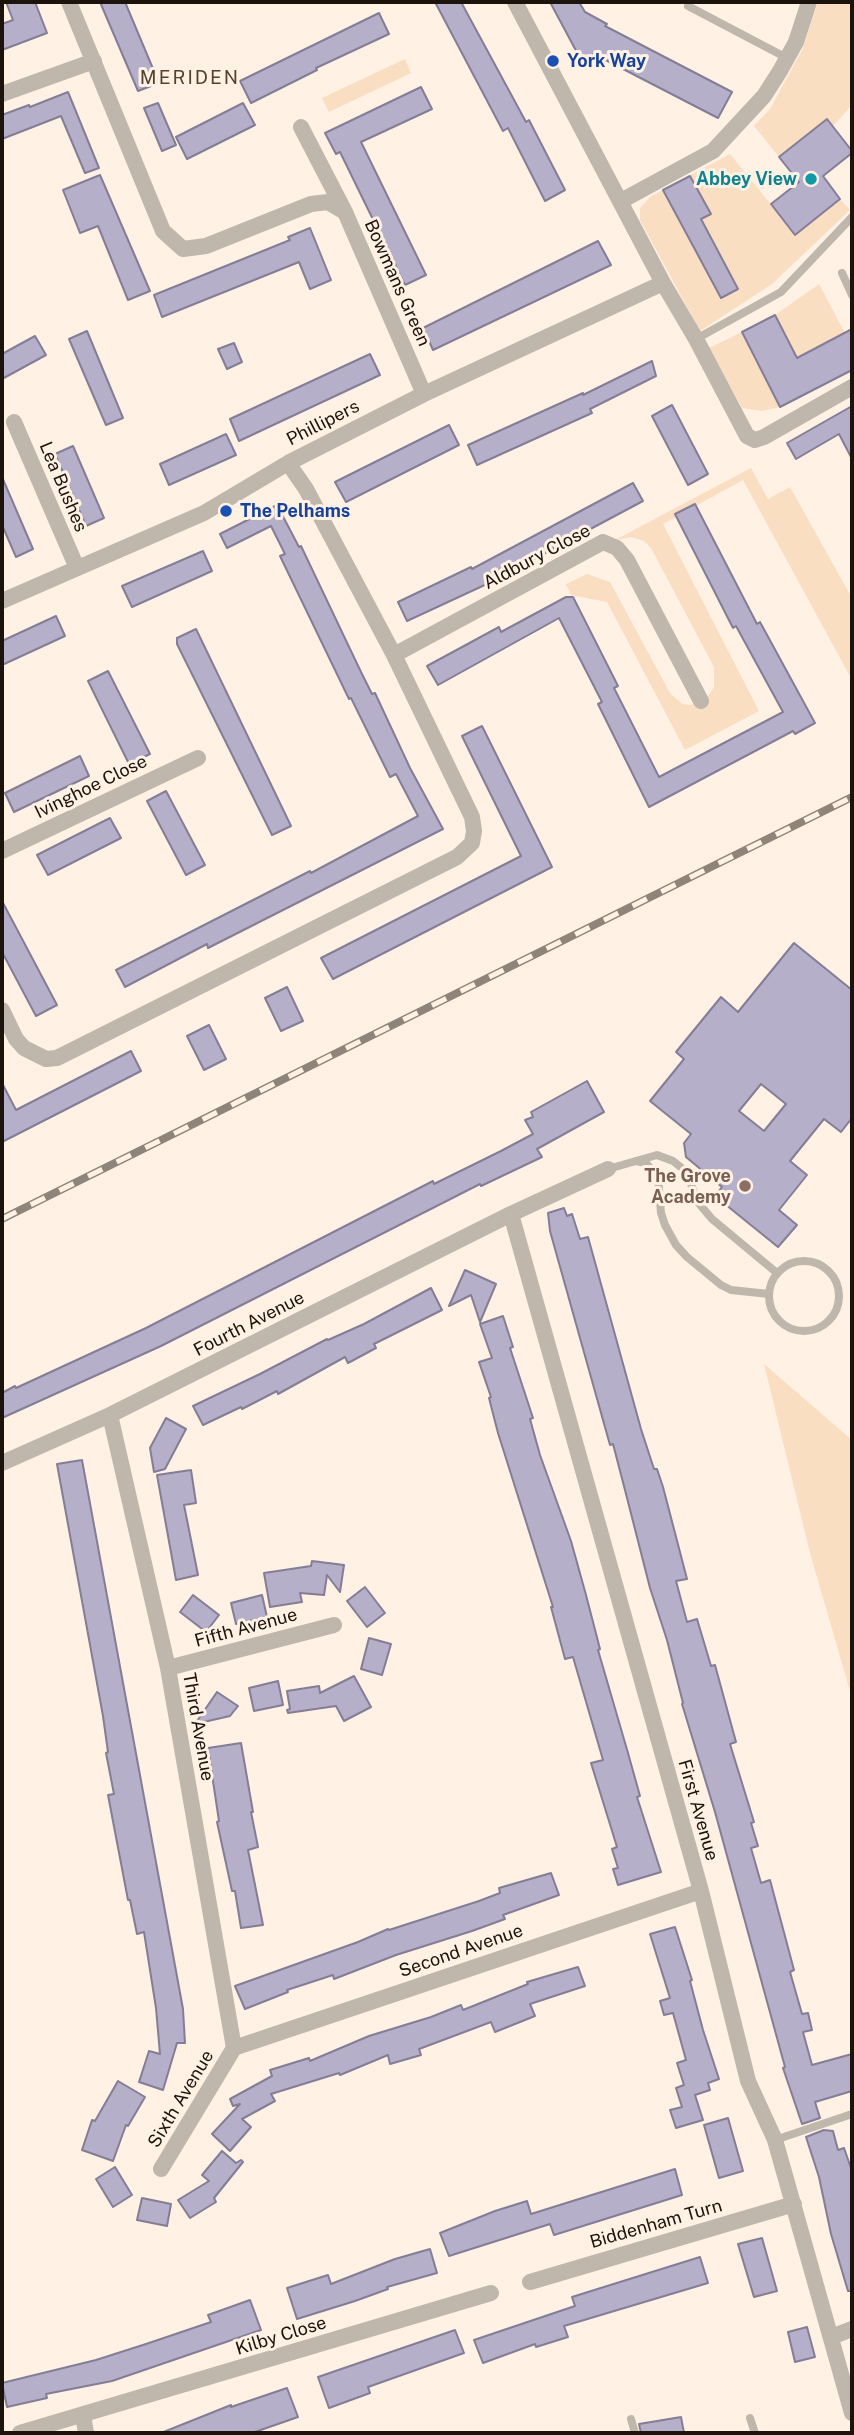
<!DOCTYPE html>
<html>
<head>
<meta charset="utf-8">
<style>
  body { margin:0 }
  #map { position:relative; width:854px; height:2435px; overflow:hidden; background:#fff1e3; font-family:"Public Sans",sans-serif }
  canvas { display:block }
  .frame { position:absolute; inset:0; border:4px solid #1c140c; pointer-events:none }
</style>
</head>
<body>
<div id="map">
<canvas width="854" height="2435"></canvas>
<div class="frame"></div>
</div>
<script>
const ctx = document.querySelector('canvas').getContext('2d');
ctx.lineJoin = 'round';
function paint(path, color) { ctx.fillStyle = color; ctx.fill(path, 'evenodd'); }
const toPath = rows => new Path2D(rows.map(r => 'M' + r).join(''));
function trace(path, color, width, dash) { ctx.strokeStyle = color; ctx.lineWidth = width; ctx.lineCap = dash ? 'butt' : 'round'; ctx.setLineDash(dash || []); ctx.stroke(path); }
function label(font, color, halo, rows, align = 'center') {
  ctx.font = font + ' "Public Sans",sans-serif'; ctx.lineWidth = 6; ctx.setLineDash([]); ctx.textBaseline = 'middle'; ctx.strokeStyle = halo; ctx.fillStyle = color; for (const [text, x, y, turn = 0] of rows) {
    ctx.save(); ctx.translate(x, y); ctx.rotate((+turn || 0) * Math.PI / 180); ctx.textAlign = isNaN(turn) ? turn : align; if (halo) ctx.strokeText(text, 0, 0); ctx.fillText(text, 0, 0); ctx.restore();
  }
}
const green = toPath([
  [818,2,852,2,852,105,833,126,827,120,779,157,754,126,770,109,802,50],
  [405,59,411,73,329,112,322,98],
  [730,154,795,234,840,199,850,210,772,284,700,331,640,220,640,208,650,197],
  [819,284,845,333,797,358,775,315],
  [742,332,780,407,762,411,742,408,709,348],
  [751,468,768,499,790,487,852,598,852,680,743,480,663,524,759,711,685,750,607,602,571,595,566,584,587,574,610,582,670,693,682,704,691,705,701,701,709,695,714,687,714,667,651,548,644,541,631,537,613,541],
  [764,1364,852,1440,852,1698,810,1553]
]);
const building = toPath([
  [6,2,35,2,47,33,2,50,2,24,13,20,6,2],
  [100,2,125,2,159,83,138,91,100,2],
  [435,2,461,2,526,122,529,120,565,190,545,201,508,128,503,131,435,2],
  [550,2,579,2,585,12,607,24,605,26,732,92,718,118,594,54,581,60,550,2],
  [379,13,389,34,316,68,317,70,251,103,240,81,379,13],
  [421,87,432,109,361,142,426,275,405,285,340,152,336,154,325,133,421,87],
  [68,92,99,168,85,173,61,116,2,139,2,115,29,105,30,107,68,92],
  [158,103,176,145,162,151,144,108,158,103],
  [243,103,255,125,187,159,176,137,243,103],
  [827,119,852,151,852,153,823,176,840,199,795,235,771,204,799,182,779,157,827,119],
  [100,175,150,291,128,300,98,226,80,233,63,190,100,175],
  [690,176,711,214,701,219,738,289,721,298,663,190,690,176],
  [310,228,331,280,310,289,299,262,162,317,154,295,290,240,288,237,310,228],
  [598,241,611,265,433,350,423,328,598,241],
  [775,315,797,358,852,329,852,370,780,407,742,332,775,315],
  [87,331,123,418,106,425,69,339,87,331],
  [35,336,46,355,2,379,2,354,35,336],
  [234,343,242,362,227,369,218,349,234,343],
  [370,354,380,375,239,441,230,419,370,354],
  [652,361,656,376,590,409,592,413,477,465,468,445,583,393,583,395,652,361],
  [672,405,708,474,688,485,652,416,672,405],
  [852,406,852,459,839,434,796,459,787,443,852,406],
  [449,425,459,445,346,502,335,482,449,425],
  [226,434,236,455,169,485,160,464,226,434],
  [73,446,104,518,86,526,55,454,73,446],
  [2,477,33,549,16,557,2,525,2,477],
  [633,483,643,501,489,583,407,621,398,602,471,567,472,569,633,483],
  [695,504,757,624,760,622,815,723,795,734,793,731,649,807,598,704,602,702,559,618,438,685,427,666,499,627,501,632,566,597,573,597,618,686,614,688,659,777,783,712,736,626,733,628,675,514,695,504],
  [277,505,299,547,301,546,361,672,372,694,375,693,410,768,443,829,208,948,207,944,125,987,116,970,310,871,311,873,418,816,396,774,390,777,351,698,349,699,280,556,285,554,271,526,227,548,220,534,277,505],
  [203,551,212,571,132,607,122,586,203,551],
  [56,616,65,636,2,665,2,641,56,616],
  [196,629,291,826,272,835,177,644,177,638,196,629],
  [108,671,150,754,129,764,88,681,108,671],
  [482,726,552,867,333,979,321,958,521,856,462,736,482,726],
  [80,756,89,776,14,812,5,793,80,756],
  [166,791,205,865,186,875,147,801,166,791],
  [110,818,121,838,48,875,37,855,110,818],
  [2,901,57,1005,36,1016,2,952,2,901],
  [794,943,852,990,852,1118,841,1132,824,1119,790,1161,807,1175,779,1210,797,1225,778,1247,715,1196,722,1187,686,1157,684,1143,691,1134,650,1101,684,1059,676,1052,721,997,738,1012,794,943],
  [761,1084,786,1104,764,1131,739,1111,761,1084],
  [287,987,303,1021,281,1031,265,998,287,987],
  [209,1025,226,1059,204,1070,187,1036,209,1025],
  [131,1051,141,1071,2,1142,2,1083,16,1110,131,1051],
  [587,1081,604,1112,537,1149,542,1157,481,1186,480,1184,161,1346,2,1418,2,1393,15,1386,16,1388,146,1328,433,1181,434,1184,501,1151,533,1134,525,1120,533,1117,531,1112,587,1081],
  [564,1208,567,1216,572,1214,580,1239,588,1237,641,1429,654,1469,657,1469,663,1487,687,1579,676,1581,687,1622,697,1619,711,1666,715,1665,736,1742,730,1744,754,1822,751,1823,758,1846,751,1848,761,1883,770,1880,794,1970,790,1972,802,2014,808,2013,812,2030,803,2032,812,2065,852,2054,852,2091,815,2102,820,2118,802,2124,783,2068,785,2067,715,1812,682,1704,683,1703,667,1640,650,1588,625,1490,613,1444,610,1445,550,1231,548,1213,564,1208],
  [465,1270,496,1284,480,1322,471,1295,449,1306,465,1270],
  [431,1288,442,1310,374,1344,376,1348,348,1363,345,1357,278,1394,277,1391,242,1409,241,1407,203,1425,193,1406,260,1374,327,1339,328,1340,364,1324,431,1288],
  [503,1316,513,1347,510,1348,533,1418,530,1419,540,1455,571,1541,586,1595,600,1649,598,1650,628,1753,640,1796,637,1797,661,1872,618,1885,613,1869,618,1868,612,1849,617,1847,591,1763,603,1760,573,1657,565,1659,551,1607,553,1607,498,1433,489,1398,491,1397,479,1362,492,1358,480,1324,503,1316],
  [166,1418,186,1429,165,1469,154,1472,150,1448,166,1418],
  [82,1460,183,2009,185,2043,177,2043,163,2090,139,2082,149,2051,160,2054,156,2008,144,1932,137,1934,130,1900,128,1900,108,1795,114,1794,106,1753,108,1752,103,1716,57,1464,82,1460],
  [191,1470,196,1503,184,1505,198,1575,176,1580,157,1475,191,1470],
  [312,1561,344,1565,340,1592,327,1575,324,1595,300,1593,302,1602,270,1607,264,1573,311,1566,312,1561],
  [365,1587,385,1613,367,1627,347,1601,365,1587],
  [193,1595,219,1615,206,1632,180,1612,193,1595],
  [262,1595,267,1617,236,1624,231,1603,262,1595],
  [369,1638,391,1644,382,1675,361,1669,369,1638],
  [354,1676,371,1707,344,1721,336,1706,288,1713,287,1710,290,1709,287,1691,319,1686,320,1693,354,1676],
  [278,1681,283,1705,254,1711,249,1688,278,1681],
  [217,1692,238,1706,230,1716,195,1724,217,1692],
  [241,1743,253,1812,251,1812,258,1847,248,1850,263,1925,241,1928,235,1891,232,1891,217,1822,219,1821,208,1748,241,1743],
  [551,1873,559,1895,503,1915,505,1919,472,1931,396,1955,334,1979,333,1975,287,1990,288,1992,245,2009,235,1986,358,1942,388,1929,389,1930,479,1901,500,1893,499,1888,551,1873],
  [675,1927,692,1980,690,1981,703,2030,719,2079,708,2083,710,2090,695,2095,703,2120,676,2128,670,2110,682,2107,676,2088,684,2085,677,2063,686,2060,673,2013,664,2015,660,2001,670,1998,650,1934,675,1927],
  [578,1967,585,1986,530,2004,535,2016,495,2032,491,2022,419,2049,421,2055,390,2064,388,2055,340,2075,339,2073,271,2094,275,2101,242,2119,251,2127,230,2151,212,2134,240,2104,233,2106,230,2099,272,2076,270,2070,309,2058,310,2061,369,2036,431,2017,461,2005,463,2010,528,1984,527,1982,578,1967],
  [118,2081,145,2097,128,2126,126,2125,113,2161,82,2150,92,2120,95,2121,118,2081],
  [728,2118,743,2171,719,2178,704,2125,728,2118],
  [824,2130,833,2131,838,2150,844,2148,852,2171,852,2291,848,2291,831,2234,819,2177,806,2137,824,2130],
  [222,2151,236,2163,241,2160,243,2162,214,2198,216,2202,190,2218,178,2200,209,2181,202,2175,222,2151],
  [115,2167,132,2195,113,2207,96,2179,115,2167],
  [675,2169,682,2195,554,2235,550,2224,449,2256,440,2233,495,2211,527,2201,531,2214,675,2169],
  [142,2198,171,2204,167,2226,137,2220,142,2198],
  [762,2238,777,2291,754,2297,738,2244,762,2238],
  [430,2249,437,2273,387,2287,388,2289,355,2301,297,2319,287,2288,328,2275,331,2284,395,2259,430,2249],
  [700,2257,708,2283,564,2326,568,2337,536,2347,535,2344,483,2363,474,2340,575,2306,572,2297,700,2257],
  [250,2300,261,2330,112,2381,46,2394,47,2398,7,2407,2,2383,96,2360,146,2344,211,2322,208,2315,250,2300],
  [807,2327,815,2357,795,2362,788,2332,807,2327],
  [455,2330,464,2353,368,2387,370,2393,329,2408,318,2377,455,2330],
  [287,2388,298,2417,252,2433,161,2433,231,2405,231,2407,287,2388],
  [681,2417,684,2433,641,2433,639,2424,681,2417]
]);
const service = toPath([
  [688,6,787,58],
  [842,273,852,295],
  [696,339,781,292,852,217],
  [636,1161,646,1163,658,1177,661,1213,665,1225,676,1245,687,1257,721,1285,731,1290,769,1294],
  [608,1169,657,1155,673,1161,683,1169,690,1180,696,1200,712,1219,777,1273],
  '769 1296a35 35 0 1 1 70 0a35 35 0 1 1-70 0Z',
  [775,2140,852,2114],
  [750,2418,755,2433],
  [631,2419,635,2433]
]);
const minor = toPath([
  [69,2,163,231,183,249,206,246,311,204,328,202,345,212,424,394],
  [515,2,663,283,696,339,747,436,755,440,764,437,852,387],
  [2,94,94,61],
  [301,127,345,212],
  [621,201,713,151,764,96,780,71,796,42,809,2],
  [14,422,77,568],
  [2,601,204,513,288,463,424,394,663,283],
  [394,655,603,542,617,548,627,560,701,701],
  [2,851,198,758],
  [2,1010,16,1039,24,1048,46,1059,57,1058,457,857,472,843,474,831,472,817,394,655,306,489,288,463],
  [511,1214,701,1891,748,2081,775,2140,852,2413],
  [110,1415,168,1668,234,2048],
  [2,1463,110,1415,511,1214,608,1169],
  [168,1668,334,1625],
  [234,2048,701,1891],
  [161,2169,234,2048],
  [530,2282,794,2204],
  [831,2337,852,2329],
  [83,2415,86,2433],
  [20,2433,491,2293]
]);
const rail = toPath([
  [2,1219,852,797]
]);
const markers = [
  [553,61,7,"#1a4fb4"],
  [811,179,7,"#0f9aa8"],
  [226,511,7,"#1a4fb4"],
  [745,1186,7,"#8d6e63"]
];
const transitNames = [
  ["York Way",567,61],
  ["The Pelhams",240,511]
];
const cultureNames = [
  ["Abbey View",797,179]
];
const streetNames = [
  ["Bowmans Green",397,283,66],
  ["Phillipers",323,423,-27],
  ["Lea Bushes",63,487,67],
  ["Aldbury Close",537,557,-28],
  ["Ivinghoe Close",91,787,-26],
  ["Fourth Avenue",249,1324,-27],
  ["Fifth Avenue",246,1628,-15],
  ["Third Avenue",198,1727,80],
  ["First Avenue",698,1810,74],
  ["Second Avenue",461,1951,-19],
  ["Sixth Avenue",181,2099,-59],
  ["Biddenham Turn",656,2224,-16],
  ["Kilby Close",281,2336,-17]
];
const educationNames = [
  ["The Grove",731,1176],
  ["Academy",731,1197]
];
const neighbourhoodNames = [
  ["MERIDEN",190,78]
];
paint(green, '#f9dec2');
paint(building, '#b6afca');
trace(building, '#847d96', 2);
trace(service, '#bfb6ac', 8);
trace(minor, '#bfb6ac', 16);
trace(rail, '#8f8479', 8);
trace(rail, '#fff1e3', 5, [16]);
for (const [x, y, r, color] of markers) { const dot = new Path2D(); dot.arc(x, y, r, 0, 2 * Math.PI); ctx.fillStyle = color; ctx.fill(dot); trace(dot, '#fff1e3', 2.5); }
label('bold 18px', '#164399', '#fff1e3', transitNames, 'left');
label('bold 18px', '#0d838f', '#fff1e3', cultureNames, 'right');
label('18px', '#1c140c', '#fff1e3', streetNames);
label('bold 18px', '#785e54', '#fff1e3', educationNames, 'right');
ctx.letterSpacing = '2px';
label('19px', '#54422f', '#fff1e3', neighbourhoodNames);
ctx.letterSpacing = '0px';
</script>
</body>
</html>
